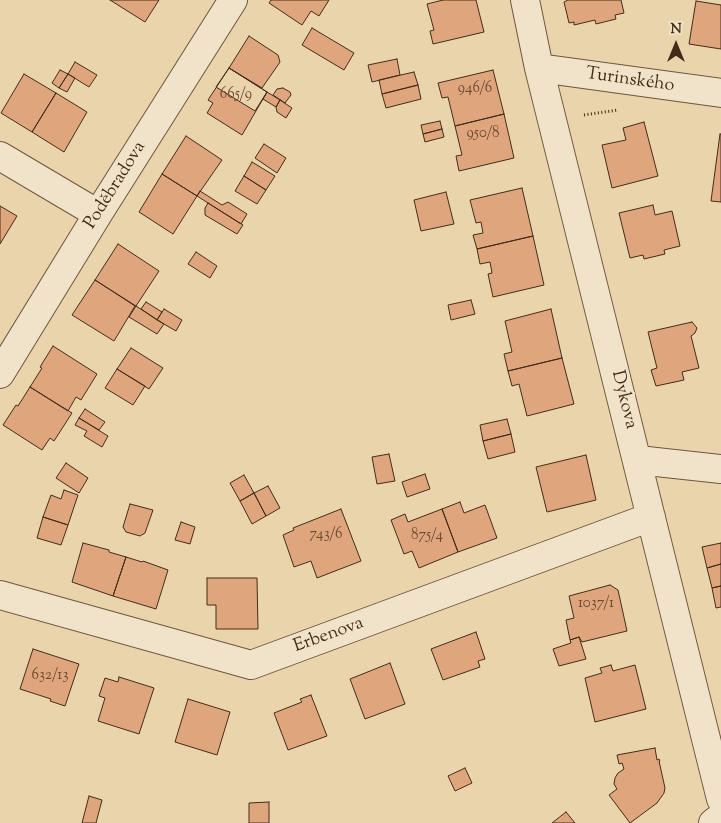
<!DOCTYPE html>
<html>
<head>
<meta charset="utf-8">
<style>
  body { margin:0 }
  #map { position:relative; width:721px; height:823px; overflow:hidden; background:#ead4ac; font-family:"Sorts Mill Goudy",serif }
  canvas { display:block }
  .north { position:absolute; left:651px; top:20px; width:50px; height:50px; -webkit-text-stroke:4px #f1e3c9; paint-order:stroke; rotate:0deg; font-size:14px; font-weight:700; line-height:20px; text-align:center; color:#442c19 }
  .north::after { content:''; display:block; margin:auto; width:18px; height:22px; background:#442c19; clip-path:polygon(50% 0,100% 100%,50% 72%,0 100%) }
</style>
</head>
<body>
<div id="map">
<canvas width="721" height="823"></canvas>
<div class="north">N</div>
</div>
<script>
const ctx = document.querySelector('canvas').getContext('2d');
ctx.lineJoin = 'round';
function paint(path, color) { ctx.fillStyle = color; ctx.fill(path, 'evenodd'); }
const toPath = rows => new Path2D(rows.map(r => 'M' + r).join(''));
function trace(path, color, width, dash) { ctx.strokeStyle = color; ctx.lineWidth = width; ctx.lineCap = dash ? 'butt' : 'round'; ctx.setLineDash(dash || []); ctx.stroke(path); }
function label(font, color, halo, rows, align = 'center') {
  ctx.font = font + ' "Sorts Mill Goudy",serif'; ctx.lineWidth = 5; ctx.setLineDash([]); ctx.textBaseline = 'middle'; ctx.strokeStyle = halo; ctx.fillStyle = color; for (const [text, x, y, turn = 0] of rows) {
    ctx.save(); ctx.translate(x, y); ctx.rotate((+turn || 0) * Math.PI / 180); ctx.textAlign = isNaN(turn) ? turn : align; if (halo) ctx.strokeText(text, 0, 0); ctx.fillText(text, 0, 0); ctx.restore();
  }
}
const building = toPath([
  [110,0,159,0,145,22,110,0],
  [271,0,329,0,319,16,311,11,302,25,269,3,271,0],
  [443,0,476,0,484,32,433,44,430,31,434,30,427,4,443,0],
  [568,0,621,0,624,13,615,15,616,19,596,24,595,20,574,25,574,22,569,23,564,2,568,0],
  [696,1,721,5,721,49,689,44,696,1],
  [312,28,354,53,344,70,302,45,312,28],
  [249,36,278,55,280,62,262,88,229,68,249,36],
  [397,59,400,75,372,82,368,65,397,59],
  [75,62,97,75,89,87,68,74,75,62],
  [229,68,267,92,255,111,216,87,229,68],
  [229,68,267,92,242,135,207,113,213,103,208,100,229,68],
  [60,70,68,74,59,88,52,83,60,70],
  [493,70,504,114,455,126,448,97,442,98,438,83,493,70],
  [414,72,418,85,382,94,379,80,414,72],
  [24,74,56,93,32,132,1,113,24,74],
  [68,74,75,78,67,92,59,88,68,74],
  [418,85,421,99,386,108,382,94,418,85],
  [283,88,290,92,291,95,285,103,273,95,277,89,283,88],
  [267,92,280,100,276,107,263,99,267,92],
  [56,93,87,112,64,152,32,132,56,93],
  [280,100,292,108,286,118,277,112,276,107,280,100],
  [504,114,514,158,459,171,456,156,462,155,455,126,504,114],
  [440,121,442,129,423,134,421,125,440,121],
  [644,122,658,176,612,188,602,145,626,140,623,128,644,122],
  [442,129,444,137,425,142,423,134,442,129],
  [720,134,721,134,721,202,711,201,720,134],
  [186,136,222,160,197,196,162,174,186,136],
  [264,144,286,158,277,173,255,158,264,144],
  [252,162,275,176,266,190,244,176,252,162],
  [162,174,197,196,173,234,139,212,162,174],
  [244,176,266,190,257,204,235,191,244,176],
  [522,188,533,236,477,249,473,235,483,233,481,222,476,223,470,200,522,188],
  [200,191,222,205,228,202,247,214,241,224,197,196,200,191],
  [446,192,454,224,421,231,414,200,446,192],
  [208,203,243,225,237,234,205,215,205,208,208,203],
  [653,205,655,215,672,211,680,246,664,250,665,254,644,259,643,255,630,258,619,213,653,205],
  [0,206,17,216,0,244,0,206],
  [533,236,544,285,493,297,488,274,492,273,490,262,480,264,477,249,533,236],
  [118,244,159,271,136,306,95,280,118,244],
  [196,252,217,266,210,278,188,264,196,252],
  [95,280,135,306,114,341,72,315,95,280],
  [471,300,475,314,451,320,448,305,471,300],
  [146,302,162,312,157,320,141,309,146,302],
  [136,306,164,324,157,334,129,317,136,306],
  [164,309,182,320,176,331,157,320,164,309],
  [551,309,562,358,508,371,504,354,512,352,505,321,551,309],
  [692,322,697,328,695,333,691,336,699,368,682,372,684,380,656,386,651,370,657,368,648,332,692,322],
  [53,346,97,374,81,400,76,397,68,411,30,387,42,368,40,367,53,346],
  [131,348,163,368,149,389,117,369,131,348],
  [562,358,574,404,527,416,519,384,512,386,508,371,562,358],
  [117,369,145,386,133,405,105,388,117,369],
  [30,387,72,413,54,441,50,438,42,450,3,425,16,405,18,406,30,387],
  [85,409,105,422,99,430,79,418,85,409],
  [79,418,108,436,102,447,84,436,87,431,75,425,79,418],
  [507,419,511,434,483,441,480,425,507,419],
  [511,434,515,452,488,459,483,441,511,434],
  [389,454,395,481,377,484,372,457,389,454],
  [586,455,596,500,547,512,536,467,586,455],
  [66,463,88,478,79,493,56,478,66,463],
  [425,474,430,489,407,497,402,482,425,474],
  [244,475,254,493,240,501,230,483,244,475],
  [268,486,280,508,266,516,254,493,268,486],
  [64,490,78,495,68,525,43,517,51,495,61,499,64,490],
  [254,493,266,516,252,524,240,501,254,493],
  [460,502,464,513,485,505,497,538,458,552,442,509,460,502],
  [130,504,153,510,145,533,140,536,126,532,123,527,130,504],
  [341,509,361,561,317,578,311,561,294,567,283,535,294,530,293,528,341,509],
  [442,509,458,552,419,568,412,551,404,554,391,520,405,514,408,522,442,509],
  [43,517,68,525,61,545,37,538,43,517],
  [181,522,195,527,190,544,175,540,181,522],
  [83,543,109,550,109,552,126,557,113,596,72,582,83,543],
  [721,543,721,564,707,568,702,547,721,543],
  [126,557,142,562,143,561,168,570,156,609,113,596,126,557],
  [721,564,721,586,712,588,707,568,721,564],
  [207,578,257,578,258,629,216,629,216,605,207,605,207,578],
  [610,585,618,590,627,631,582,642,579,637,570,640,566,620,574,618,569,596,610,585],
  [721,586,721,607,716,608,712,588,721,586],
  [476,632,485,659,478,661,480,667,443,680,431,649,476,632],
  [579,637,586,659,559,666,553,649,571,643,570,640,579,637],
  [33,649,79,664,65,706,50,701,51,699,20,689,33,649],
  [390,663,405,704,365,719,350,679,390,663],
  [611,665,613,671,635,665,646,709,595,722,585,678,602,673,600,668,611,665],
  [119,677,154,688,139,734,98,721,105,698,99,696,105,678,118,682,119,677],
  [311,695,327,736,288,750,274,713,302,702,300,699,311,695],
  [188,699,230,712,217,755,175,742,188,699],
  [655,748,657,760,659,759,660,761,659,761,665,788,664,793,657,803,630,823,609,795,617,789,614,784,615,778,618,773,624,769,622,763,619,764,617,755,655,748],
  [465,768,472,783,455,791,448,776,465,768],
  [89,796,102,800,96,823,82,823,89,796],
  [269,802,269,823,249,823,249,803,269,802],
  [566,812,575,823,552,823,566,812]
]);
const path = toPath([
  [584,115,618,110]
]);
const minor = toPath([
  [525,0,539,68,721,799],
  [539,68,721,93],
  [0,156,98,214],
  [0,374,98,214,233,0],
  [638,460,721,469],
  [0,595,251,665,651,517],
  [713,823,721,817]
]);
const numberNames = [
  ["946/6",475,89],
  ["665/9",236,95],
  ["950/8",483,134],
  ["743/6",326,535],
  ["875/4",427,536],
  ["1037/1",596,604],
  ["632/13",50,676]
];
const streetNames = [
  ["Turinského",630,81,8],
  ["Poděbradova",116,186,-58],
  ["Dykova",623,400,76],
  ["Erbenova",329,636,-20]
];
paint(building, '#dfa57d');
trace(building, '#442c19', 1);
trace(minor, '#6e563e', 30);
trace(path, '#442c19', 3, [1, 2.5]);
trace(minor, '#f1e3c9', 28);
label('15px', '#6b4a32', null, numberNames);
label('18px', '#442c19', '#f1e3c9', streetNames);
</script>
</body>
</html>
